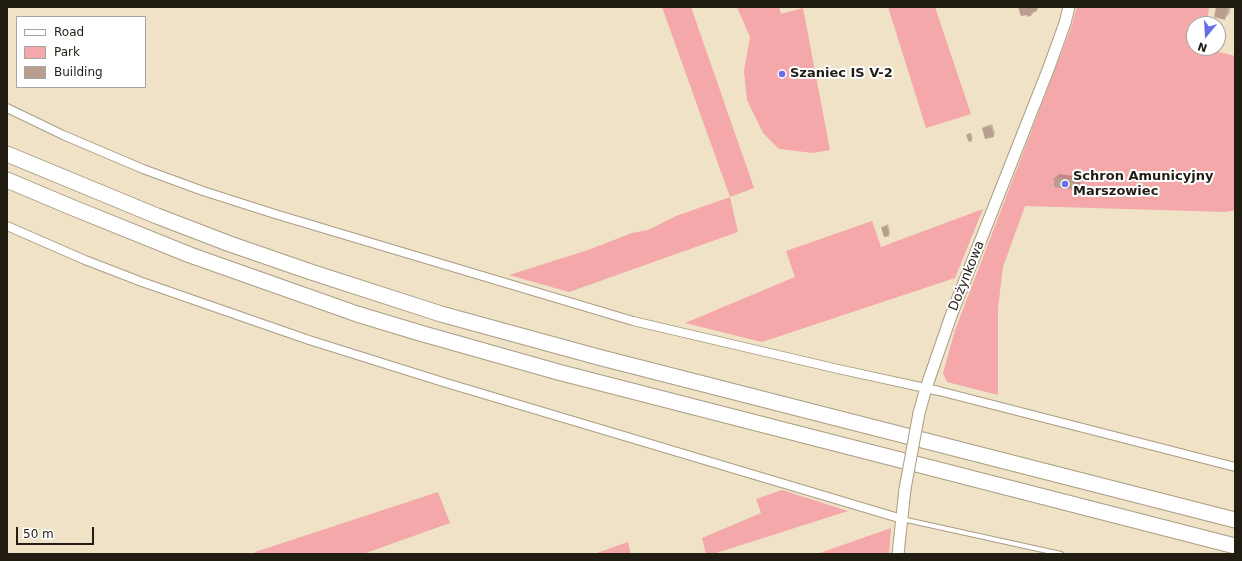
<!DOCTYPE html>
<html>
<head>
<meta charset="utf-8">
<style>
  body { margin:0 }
  #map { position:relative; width:1242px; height:561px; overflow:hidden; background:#efe2c6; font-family:"DejaVu Sans",sans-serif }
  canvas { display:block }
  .frame { position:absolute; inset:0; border:8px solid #221d13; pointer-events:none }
  .legend { position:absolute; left:16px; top:16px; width:130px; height:72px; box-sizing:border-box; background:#fff; border:1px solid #a7a5a1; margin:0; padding:5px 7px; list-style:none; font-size:12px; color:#221d13 }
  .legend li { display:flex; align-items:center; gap:8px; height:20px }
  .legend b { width:20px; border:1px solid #a7a5a1 }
  .north { position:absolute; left:1186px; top:16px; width:40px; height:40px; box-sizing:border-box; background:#fff; border:1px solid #a7a5a1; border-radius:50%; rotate:198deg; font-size:11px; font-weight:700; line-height:16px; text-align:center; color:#221d13 }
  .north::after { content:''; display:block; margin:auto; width:14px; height:18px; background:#676ee8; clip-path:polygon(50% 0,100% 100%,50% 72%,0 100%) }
  .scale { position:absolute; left:16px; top:527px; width:78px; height:18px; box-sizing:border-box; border:2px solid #221d13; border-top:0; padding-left:5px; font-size:12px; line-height:14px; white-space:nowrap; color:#221d13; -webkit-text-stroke:3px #fff; paint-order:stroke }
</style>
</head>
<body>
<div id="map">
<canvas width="1242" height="561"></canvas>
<div class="frame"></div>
<ul class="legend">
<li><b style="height:5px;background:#fff"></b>Road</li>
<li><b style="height:11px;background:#f4a8aa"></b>Park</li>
<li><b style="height:11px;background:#b99d8e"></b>Building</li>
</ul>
<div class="north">N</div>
<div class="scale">50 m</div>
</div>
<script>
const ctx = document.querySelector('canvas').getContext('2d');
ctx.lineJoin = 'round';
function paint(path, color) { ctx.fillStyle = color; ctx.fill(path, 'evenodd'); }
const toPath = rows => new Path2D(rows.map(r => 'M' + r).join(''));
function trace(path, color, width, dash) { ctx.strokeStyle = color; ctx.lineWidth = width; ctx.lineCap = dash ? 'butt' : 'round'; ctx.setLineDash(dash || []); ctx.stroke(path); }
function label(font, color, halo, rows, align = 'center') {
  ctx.font = font + ' "DejaVu Sans",sans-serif'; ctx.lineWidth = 4; ctx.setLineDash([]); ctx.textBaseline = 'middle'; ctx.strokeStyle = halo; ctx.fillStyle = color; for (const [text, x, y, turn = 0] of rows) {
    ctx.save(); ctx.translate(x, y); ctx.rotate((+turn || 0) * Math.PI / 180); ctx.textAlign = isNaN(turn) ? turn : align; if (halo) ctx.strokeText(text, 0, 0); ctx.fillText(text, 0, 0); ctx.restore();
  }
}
const green = toPath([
  [662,7,691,7,754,188,730,197,738,232,569,292,509,275,588,250,632,233,648,230,676,216,730,197],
  [737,7,779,7,781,14,803,8,830,150,813,153,779,149,763,133,747,100,744,71,750,37],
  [888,7,935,7,971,114,926,128],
  [1077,7,1209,7,1207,24,1194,24,1194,48,1203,48,1235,56,1235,210,1226,212,1025,206,1003,267,998,308,998,395,947,382,943,373,955,330,1071,28],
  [983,209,955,278,762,342,685,323,795,277,786,251,872,221,881,247],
  [782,490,848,511,713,554,706,554,702,538,761,513,756,499],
  [438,492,450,523,363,554,255,554,255,552],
  [891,528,889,554,817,554],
  [628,542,631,554,594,554]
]);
const shadow = toPath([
  [1019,7,1040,7,1032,14],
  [1217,7,1231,7,1229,14,1225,18],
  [992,124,995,134,993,136,983,128],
  [969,133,971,133,973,139,971,140,967,135],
  [1059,174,1081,177,1080,185,1076,189,1055,178],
  [888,224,890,233,889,235,883,227]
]);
const building = toPath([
  [1018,7,1036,7,1037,11,1031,13,1032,15,1028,17,1027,15,1021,16],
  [1216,7,1228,7,1225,20,1214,17],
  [990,125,994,137,985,139,982,128],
  [970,134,972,141,969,142,966,135],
  [1054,177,1077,180,1076,190,1054,187],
  [887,226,889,236,884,237,881,227]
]);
const lane = toPath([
  [902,519,1061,554]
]);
const street = toPath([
  [7,108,63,135,143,169,203,191,275,214,633,321,838,369,939,391,1235,467],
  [7,226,85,260,142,282,309,340,443,382,902,519]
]);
const secondary = toPath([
  [919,413,926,388,952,313,1048,70,1065,23,1069,7],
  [898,554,905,489]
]);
const highway = toPath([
  [7,154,157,216,230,244,311,272,441,314,598,357,1235,520],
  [7,180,71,207,190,255,357,314,420,333,558,372,1235,546]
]);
const secondaryBridge = toPath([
  [905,489,919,413]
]);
const markers = [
  [782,74,4,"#676ee8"],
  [1065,184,4,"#676ee8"]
];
const poiNames = [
  ["Szaniec IS V-2",790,74],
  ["Schron Amunicyjny",1073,177],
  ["Marszowiec",1073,192]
];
const streetNames = [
  ["Dożynkowa",967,276,-68]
];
paint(green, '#f4a8aa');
paint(shadow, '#0003');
paint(building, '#b99d8e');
trace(lane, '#aa9d83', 6);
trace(street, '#aa9d83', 10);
trace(secondary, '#aa9d83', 13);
trace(highway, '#aa9d83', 17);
trace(lane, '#fff', 4);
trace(street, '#fff', 8);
trace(secondary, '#fff', 11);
trace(highway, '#fff', 15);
trace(secondaryBridge, '#aa9d83', 13, []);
trace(secondaryBridge, '#fff', 11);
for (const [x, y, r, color] of markers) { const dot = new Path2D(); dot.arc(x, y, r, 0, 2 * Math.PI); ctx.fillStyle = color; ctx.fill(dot); trace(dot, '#fff', 1.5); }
label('bold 13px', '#221d13', '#fff', poiNames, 'left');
label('13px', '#221d13', '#fff', streetNames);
</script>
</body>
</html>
